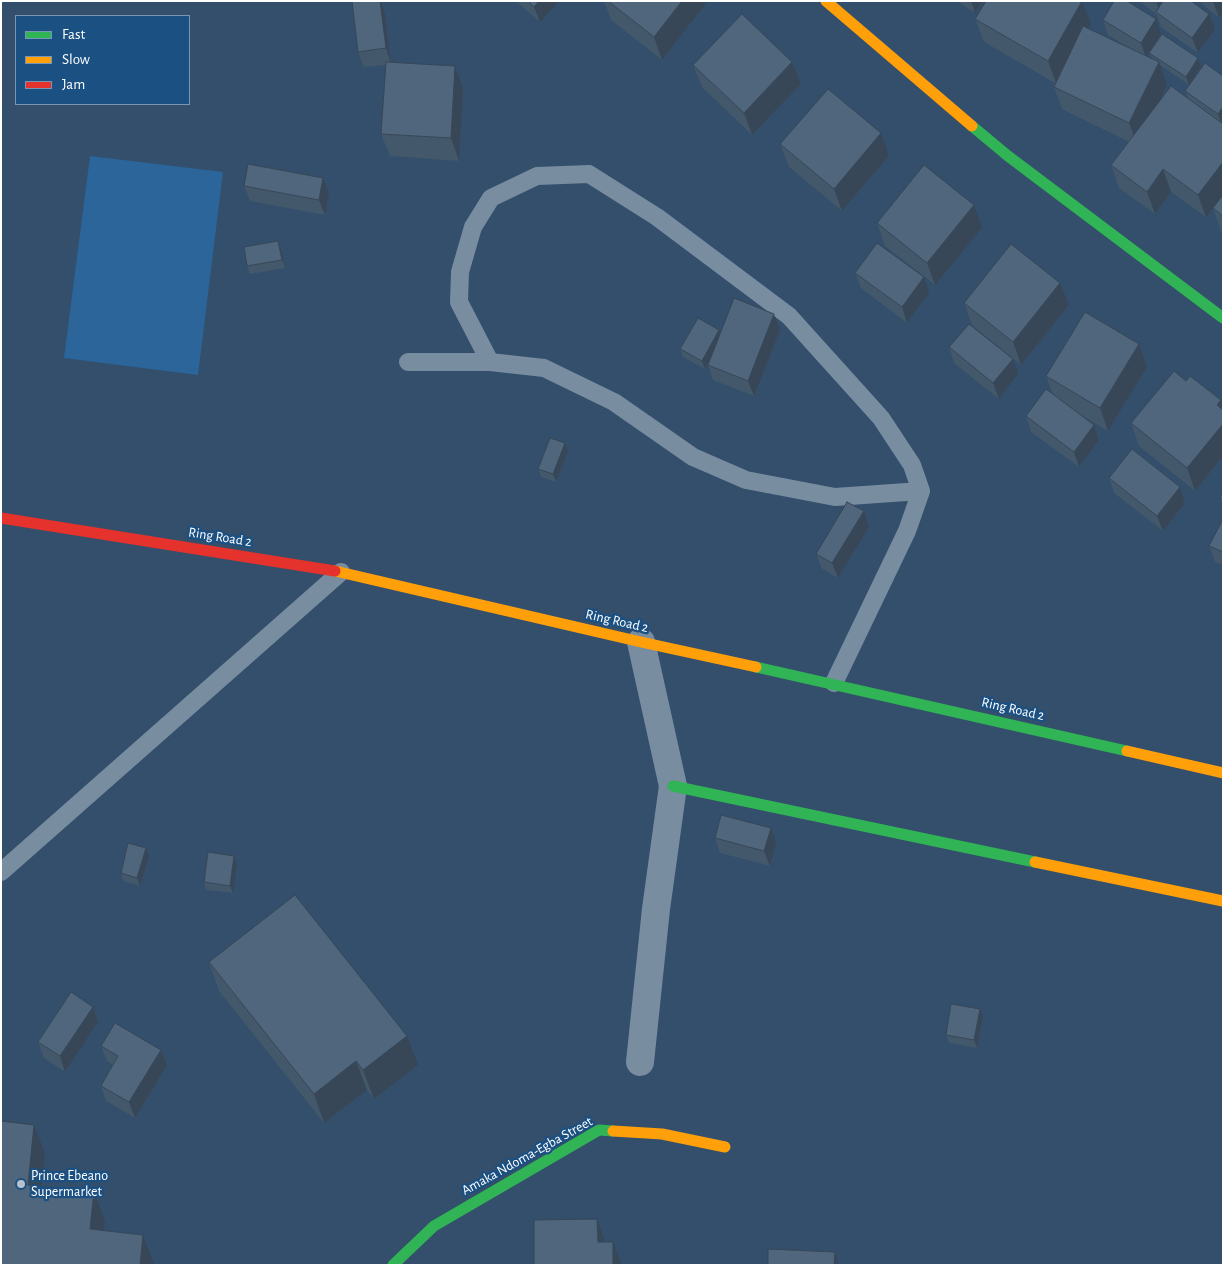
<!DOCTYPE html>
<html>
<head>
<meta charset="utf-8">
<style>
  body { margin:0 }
  #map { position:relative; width:1224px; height:1266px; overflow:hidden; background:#334f6b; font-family:"Alegreya Sans",sans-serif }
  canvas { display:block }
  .frame { position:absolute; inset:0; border:2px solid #fff; pointer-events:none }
  .legend { position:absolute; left:15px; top:15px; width:175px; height:90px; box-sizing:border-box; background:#1b5083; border:1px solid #7696b5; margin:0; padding:6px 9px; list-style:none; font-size:15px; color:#fff }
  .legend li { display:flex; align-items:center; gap:10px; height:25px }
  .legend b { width:25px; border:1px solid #7696b5 }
</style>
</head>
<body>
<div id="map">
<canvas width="1224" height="1266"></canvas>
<div class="frame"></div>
<ul class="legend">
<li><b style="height:6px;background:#30b455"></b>Fast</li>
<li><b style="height:6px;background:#ff9f0a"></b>Slow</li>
<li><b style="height:6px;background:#e5322d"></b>Jam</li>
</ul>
</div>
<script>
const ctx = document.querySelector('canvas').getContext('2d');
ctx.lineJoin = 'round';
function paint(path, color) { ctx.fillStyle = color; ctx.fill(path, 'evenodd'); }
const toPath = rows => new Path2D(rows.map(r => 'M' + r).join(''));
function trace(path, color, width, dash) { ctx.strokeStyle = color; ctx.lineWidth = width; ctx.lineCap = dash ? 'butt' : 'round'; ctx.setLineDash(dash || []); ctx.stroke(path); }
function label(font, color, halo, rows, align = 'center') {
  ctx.font = font + ' "Alegreya Sans",sans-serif'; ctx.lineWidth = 4.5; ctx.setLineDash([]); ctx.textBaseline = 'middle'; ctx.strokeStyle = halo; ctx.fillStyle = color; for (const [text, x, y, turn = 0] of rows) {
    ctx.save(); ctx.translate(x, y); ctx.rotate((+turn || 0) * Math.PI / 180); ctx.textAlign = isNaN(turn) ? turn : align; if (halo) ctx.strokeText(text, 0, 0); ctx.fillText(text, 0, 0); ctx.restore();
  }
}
const green = toPath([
  [90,156,223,172,198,375,64,358]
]);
const lane = toPath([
  [408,362,490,362,544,368,614,402,693,457,746,480,835,497,921,491],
  [490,362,459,302,460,272,473,227,491,198,537,176,589,174,657,217,789,316,881,418,912,465,921,491,907,531,834,683],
  [1,872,341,572]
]);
const street = toPath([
  [640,1062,656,909,673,786,641,642]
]);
const fast = toPath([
  [972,126,1008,156,1223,318],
  [756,667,1127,751],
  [673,786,1035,862],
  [393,1265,434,1226,599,1130,613,1131]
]);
const slow = toPath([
  [826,1,972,126],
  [335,571,641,642,756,667],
  [1127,751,1223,773],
  [1035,862,1223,901],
  [613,1131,662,1134,725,1147]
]);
const jam = toPath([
  [1,518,335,571]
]);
const wall = toPath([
  [352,1,381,1,385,13,391,63,463,89,459,161,390,156,381,134,386,65,364,67,358,52],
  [516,1,559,1,540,22],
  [604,1,708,1,662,60,611,20],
  [957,1,983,1,975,13],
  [1139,1,1191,1,1215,30,1198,53,1161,27,1157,15],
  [1199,1,1223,1,1223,14,1219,18],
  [975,19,1091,24,1088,28,1131,49,1108,35,1103,20,1161,34,1154,47,1198,58,1201,66,1189,85,1160,65,1167,85,1158,103,1188,98,1185,91,1223,76,1223,195,1206,217,1171,192,1155,214,1119,188,1111,165,1129,142,1062,109,1054,87,1055,83,984,42],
  [1150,53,1152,59,1147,57],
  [693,65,801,84,752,135,702,87],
  [780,144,889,156,842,211,789,167],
  [323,178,329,194,325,215,250,201,244,186],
  [1223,195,1223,232,1221,231,1213,208],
  [877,223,982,228,935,285,885,246],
  [278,241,281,249,285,268,250,274,247,266],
  [855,273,929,293,907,323,861,288],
  [964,303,1069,305,1021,365,972,325],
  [780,330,754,396,713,380,708,365,708,363,705,369,683,357,680,349,720,333],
  [1139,344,1147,367,1108,431,1073,410,1094,425,1099,440,1079,467,1031,432,1026,416,1053,395,1046,376],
  [949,347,1018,374,999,399,954,363],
  [1186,381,1223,405,1223,456,1195,491,1139,446,1131,423],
  [565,443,568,451,556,482,541,477,538,469],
  [1109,478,1180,487,1185,503,1163,531,1114,493],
  [1223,490,1223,506,1220,498],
  [1223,519,1223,565,1215,562,1209,546],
  [869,527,838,578,822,569,816,554],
  [715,838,776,843,770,866,720,853],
  [146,848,149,856,140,886,123,881,121,873],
  [234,856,237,864,233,893,206,890,204,882],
  [209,962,418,1065,374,1099,367,1090,324,1123,219,991],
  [93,1007,98,1022,65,1072,44,1058,38,1042],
  [983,1017,977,1048,949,1043,946,1035],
  [101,1046,161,1050,167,1065,135,1118,106,1101,101,1086,113,1065,107,1061]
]);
const shadedWall = toPath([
  [380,1,381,1,385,13,391,64,386,48],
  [539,1,559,1,540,22,534,7],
  [682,1,708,1,662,60,654,37],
  [971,1,983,1,975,13],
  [1082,1,1091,24,1056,83,1048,61],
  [1159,1,1177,1,1161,16,1157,4],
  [1213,1,1223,1,1223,14,1219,18],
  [1209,14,1215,30,1198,53,1192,38],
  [1156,19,1161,34,1146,58,1141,43],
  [1198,58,1201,66,1189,85,1186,77],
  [792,62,801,84,752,135,744,113],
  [1159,62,1167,85,1138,146,1129,123],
  [455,66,463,89,459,161,451,138],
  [1223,107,1223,127,1218,114],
  [881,133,889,156,842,211,834,189],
  [1223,162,1223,195,1206,217,1198,195],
  [1163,169,1171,192,1155,214,1147,192],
  [323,178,329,194,325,215,319,200],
  [974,205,982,228,935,285,927,263],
  [278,241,281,249,285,268,282,260],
  [924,277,929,293,907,323,902,307],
  [1060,283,1069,305,1021,365,1013,342],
  [774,314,780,330,754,396,748,381],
  [719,330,722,338,705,369,702,361],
  [1139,344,1147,367,1108,431,1100,408],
  [1013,359,1018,374,999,399,993,383],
  [1221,400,1223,405,1223,421,1217,405],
  [1223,424,1223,456,1195,491,1187,468],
  [1094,425,1099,440,1079,467,1074,452],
  [565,443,568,451,556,482,553,474],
  [1180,487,1185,503,1163,531,1157,516],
  [864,511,869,527,838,578,832,563],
  [771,828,776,843,770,866,764,851],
  [146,848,149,856,140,886,137,878],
  [234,856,237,864,233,893,230,886],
  [93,1007,98,1022,65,1072,60,1056],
  [980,1009,983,1017,977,1048,974,1040],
  [407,1036,418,1065,374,1099,363,1070],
  [161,1050,167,1065,135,1118,129,1102],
  [356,1061,367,1090,324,1123,314,1094],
  [34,1125,45,1154,38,1214,28,1185],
  [94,1192,105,1221,100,1259,90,1229],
  [597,1219,605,1242,598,1242],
  [143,1235,154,1264,154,1265,140,1265],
  [613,1242,621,1264,621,1265,613,1265],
  [835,1252,839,1265,834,1265]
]);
const building = toPath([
  [352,1,380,1,386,48,358,52,352,1],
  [528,1,539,1,534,7,528,1],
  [608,1,682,1,654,37,608,1],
  [986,1,1082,1,1048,61,975,19,986,1],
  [1114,1,1127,1,1156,19,1141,43,1103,20,1114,1],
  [1153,1,1159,1,1157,4,1153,1],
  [1163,1,1191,1,1209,14,1192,38,1156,12,1163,1],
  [742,14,792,62,744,113,693,65,742,14],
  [1083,26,1159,62,1129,123,1054,87,1083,26],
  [1162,34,1198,58,1186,77,1149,53,1162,34],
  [386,62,455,66,451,138,381,134,386,62],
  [1205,63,1223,76,1223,107,1218,114,1185,91,1205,63],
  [1171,86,1223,124,1223,162,1198,195,1163,169,1147,192,1111,165,1171,86],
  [828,89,881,133,834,189,780,144,828,89],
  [248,164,323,178,319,200,244,186,248,164],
  [924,165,974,205,927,263,877,223,924,165],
  [1223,195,1223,216,1213,208,1223,195],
  [278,241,282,260,247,266,244,247,278,241],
  [877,243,924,277,902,307,855,273,877,243],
  [1011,244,1060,283,1013,342,964,303,1011,244],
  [734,298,774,314,748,381,708,365,734,298],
  [1085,312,1139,344,1100,408,1046,376,1085,312],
  [698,318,719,330,702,361,680,349,698,318],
  [969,324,1013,359,993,383,949,347,969,324],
  [1174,371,1186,381,1190,376,1221,400,1217,405,1223,410,1223,424,1187,468,1131,423,1174,371],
  [1046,389,1094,425,1074,452,1026,416,1046,389],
  [550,438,565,443,553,474,538,469,550,438],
  [1132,449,1180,487,1157,516,1109,478,1132,449],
  [1223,490,1223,499,1220,498,1223,490],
  [847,502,864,511,832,563,816,554,847,502],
  [1223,519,1223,552,1209,546,1223,519],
  [721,815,771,828,764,851,715,838,721,815],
  [128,843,146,848,137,878,121,873,128,843],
  [208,852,234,856,230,886,204,882,208,852],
  [295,895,407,1036,363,1070,356,1061,314,1094,209,962,295,895],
  [71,992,93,1007,60,1056,38,1042,71,992],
  [951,1004,980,1009,974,1040,946,1035,951,1004],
  [115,1023,161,1050,129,1102,101,1086,118,1056,101,1046,115,1023],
  [1,1121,34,1125,28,1185,94,1192,90,1229,143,1235,140,1265,1,1265,1,1121],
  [597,1219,598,1242,613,1242,613,1265,534,1265,534,1220,597,1219],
  [768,1249,835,1252,834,1265,768,1265,768,1249]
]);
const markers = [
  [21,1184,5,"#b8c1cb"]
];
const streetNames = [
  ["Ring Road 2",220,537,9],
  ["Ring Road 2",617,621,13],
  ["Ring Road 2",1013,709,13],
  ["Amaka Ndoma-Egba Street",527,1156,-29]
];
const poiNames = [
  ["Prince Ebeano",31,1176],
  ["Supermarket",31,1192]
];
paint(green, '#2b6599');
trace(lane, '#798da1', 18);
trace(street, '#798da1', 28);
trace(fast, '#30b455', 11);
trace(slow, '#ff9f0a', 11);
trace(jam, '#e5322d', 11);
paint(wall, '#44586b');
paint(shadedWall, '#374757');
paint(building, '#4f667c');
trace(building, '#374757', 1);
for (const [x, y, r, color] of markers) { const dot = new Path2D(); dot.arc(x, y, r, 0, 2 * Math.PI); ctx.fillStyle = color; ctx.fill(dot); trace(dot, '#1b5083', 2); }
label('14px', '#fff', '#1b5083', streetNames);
label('14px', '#fff', '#1b5083', poiNames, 'left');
</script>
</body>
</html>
